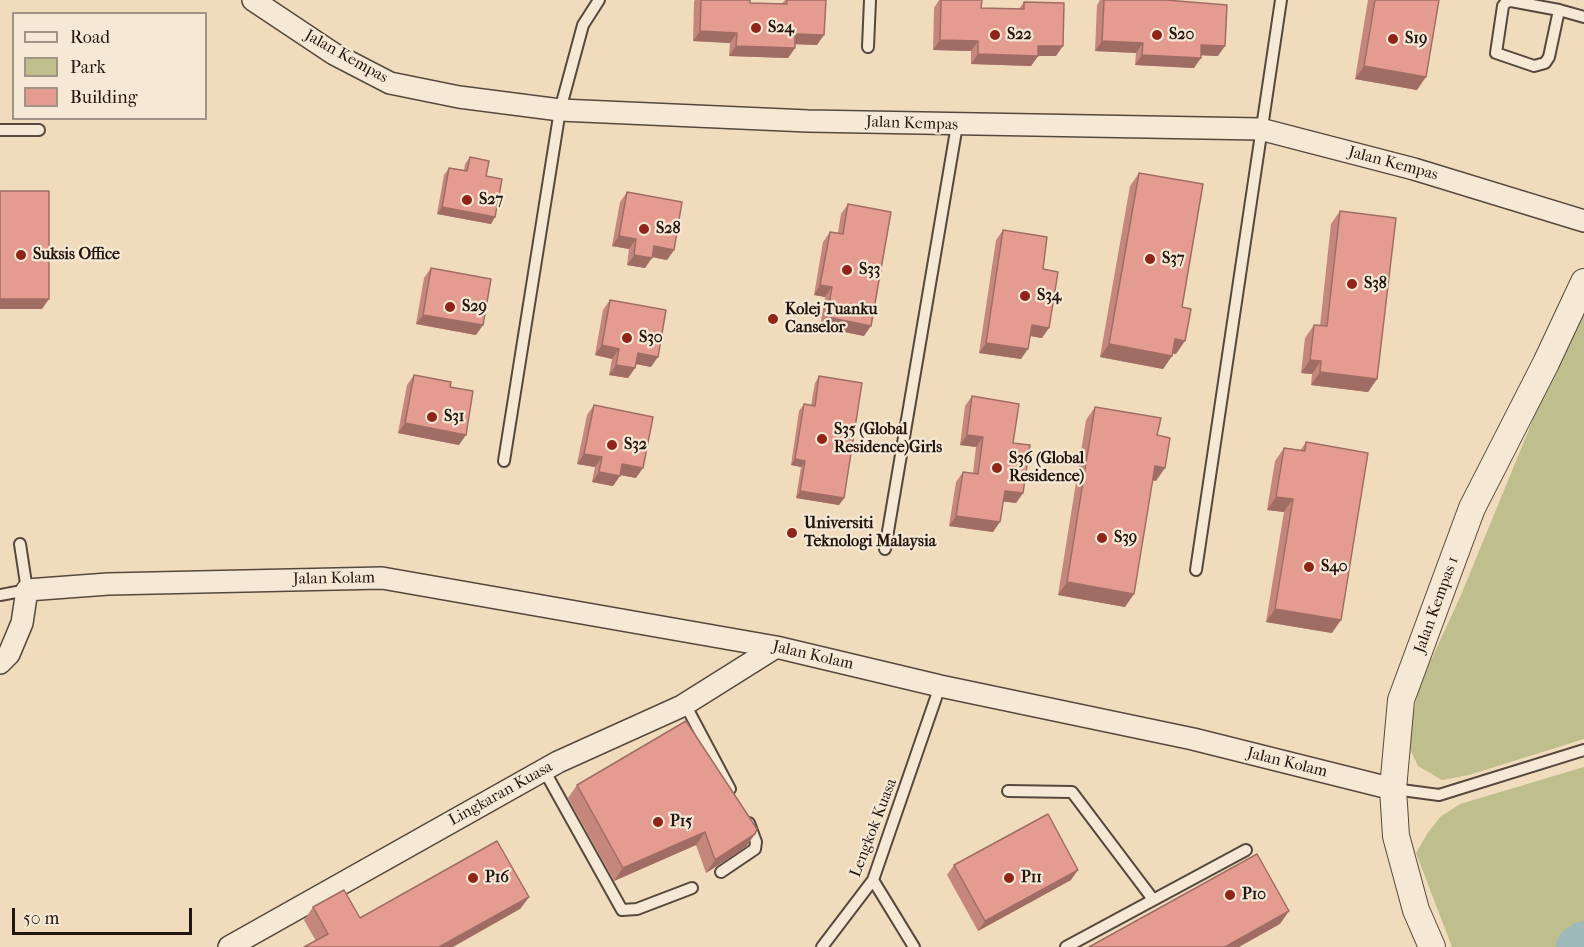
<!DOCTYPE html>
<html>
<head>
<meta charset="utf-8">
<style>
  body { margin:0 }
  #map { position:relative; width:1584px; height:947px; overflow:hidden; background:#f0dcbd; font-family:"IM FELL French Canon",serif }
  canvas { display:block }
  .legend { position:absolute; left:12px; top:12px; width:195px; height:108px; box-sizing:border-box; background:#f5e8d4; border:2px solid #a19486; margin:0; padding:8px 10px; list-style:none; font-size:18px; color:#231611 }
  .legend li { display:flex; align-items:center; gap:12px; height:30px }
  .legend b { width:30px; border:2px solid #a19486 }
  .scale { position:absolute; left:12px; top:908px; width:180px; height:27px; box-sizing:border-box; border:3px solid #231611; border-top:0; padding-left:8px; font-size:18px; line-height:21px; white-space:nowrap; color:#231611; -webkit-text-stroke:4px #f5e8d4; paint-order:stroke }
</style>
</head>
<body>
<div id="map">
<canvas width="1584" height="947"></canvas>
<ul class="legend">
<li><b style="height:8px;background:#f5e8d4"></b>Road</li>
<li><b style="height:16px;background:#bfbf8d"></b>Park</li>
<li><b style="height:16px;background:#e59c90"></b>Building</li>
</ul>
<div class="scale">50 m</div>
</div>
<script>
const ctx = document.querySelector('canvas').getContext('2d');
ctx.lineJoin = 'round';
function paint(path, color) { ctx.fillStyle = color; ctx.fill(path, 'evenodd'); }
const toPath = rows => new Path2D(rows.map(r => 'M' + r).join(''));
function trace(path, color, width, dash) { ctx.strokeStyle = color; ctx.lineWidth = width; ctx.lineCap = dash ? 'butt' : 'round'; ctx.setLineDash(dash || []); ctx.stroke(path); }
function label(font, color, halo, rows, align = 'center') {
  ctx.font = font + ' "IM FELL French Canon",serif'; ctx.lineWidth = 4.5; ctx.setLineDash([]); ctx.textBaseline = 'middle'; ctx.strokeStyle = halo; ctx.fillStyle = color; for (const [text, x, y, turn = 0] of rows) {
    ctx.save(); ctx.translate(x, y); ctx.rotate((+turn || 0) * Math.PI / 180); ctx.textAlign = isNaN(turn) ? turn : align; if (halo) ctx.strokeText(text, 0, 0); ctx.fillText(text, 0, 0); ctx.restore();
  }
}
const green = toPath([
  [1584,312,1584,739,1469,775,1442,780,1418,766,1409,747,1409,732,1420,684,1461,595,1541,400],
  [1584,767,1584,932,1561,947,1452,947,1416,853,1427,834,1440,817,1460,804]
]);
const river = toPath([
  [1578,947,1584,943]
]);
const service = toPath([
  [1559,10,1549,57,1545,63,1534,66,1496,53,1503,6,1506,2,1511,1,1559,10,1584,17],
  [868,47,870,0],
  [0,130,39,130],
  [504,461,560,110,583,25,599,0],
  [885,549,957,125],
  [1196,570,1281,0],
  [0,595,27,590,20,544],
  [685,704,730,789],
  [544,770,622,910,637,909,692,888],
  [1394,789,1439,795,1584,750],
  [1008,791,1072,792,1152,898],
  [721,872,755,849,756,842,749,823],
  [873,880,914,947],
  [822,947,873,880,940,686],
  [1066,947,1246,850]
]);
const minor = toPath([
  [253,0,334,54,390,83,459,97,560,110,808,121,1260,129,1414,169,1584,221],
  [0,663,9,654,22,623,27,590,108,584,382,578,776,647,940,686,1193,739,1393,789],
  [229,947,558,762,682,706,776,647]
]);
const tertiary = toPath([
  [1432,947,1416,910,1396,836,1393,789,1401,700,1472,508,1546,363,1584,282]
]);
const wall = toPath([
  [695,0,750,0,750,3,782,4,785,0,826,0,817,45,795,44,795,48,788,58,729,56,730,43,693,41,694,1],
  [939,0,982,0,981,8,1019,9,1024,2,1056,56,1038,56,1031,66,971,64,971,51,933,50,934,8],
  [1100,0,1166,0,1218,56,1201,55,1194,68,1135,65,1136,53,1095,51,1097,5],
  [1368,0,1439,0,1417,90,1355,79],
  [470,157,486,176,495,217,491,224,437,214,444,175,449,168,464,170,465,164],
  [1139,173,1182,307,1176,354,1172,353,1172,356,1163,369,1100,357,1130,186],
  [627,192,674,250,667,260,652,257,645,268,627,265,629,249,612,246,620,202],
  [848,204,864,336,820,327,825,297,814,295,823,242,830,232,838,233,841,214],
  [1340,211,1377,379,1368,392,1311,385,1312,374,1301,373,1305,338,1314,325,1320,326,1331,224],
  [1003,230,1043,269,1042,338,1030,336,1021,359,979,353,996,240],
  [431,268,476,335,416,324,424,278],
  [610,300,651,367,636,364,635,368,628,378,609,375,612,359,595,355,603,310],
  [414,375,450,387,459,445,398,433,407,385],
  [819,376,844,498,839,505,796,498,801,467,791,465,799,411,804,404,811,405,815,383],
  [972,396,1013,443,1023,493,1016,503,1003,501,993,532,949,526,956,482,963,472,973,473,976,447,960,445,965,406],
  [594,405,636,478,620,475,613,486,592,482,595,467,577,464,587,415],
  [1095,407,1157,435,1156,481,1152,480,1125,607,1058,595,1086,420],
  [1306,442,1332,633,1266,622,1284,512,1267,510,1275,461,1284,448,1300,451],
  [577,785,746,847,706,873,696,845,614,881,568,798],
  [954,865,1071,880,978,931,947,875],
  [529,897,520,909,316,941,304,920,313,907,360,918]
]);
const shadedWall = toPath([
  [700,31,737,33,730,43,693,41],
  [795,34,824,35,817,45,788,44],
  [940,40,978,41,971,51,933,50],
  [1102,41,1143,43,1136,53,1095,51],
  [1201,45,1225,46,1218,56,1194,55],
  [736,46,795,48,788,58,729,56],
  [1038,46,1063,46,1056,56,1031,56],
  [978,54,1038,56,1031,66,971,64],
  [1142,55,1201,58,1194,68,1135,65],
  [1364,66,1426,77,1417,90,1355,79],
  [442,207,495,217,491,224,437,214],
  [619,236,636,239,629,249,612,246],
  [654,246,674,250,667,260,647,256],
  [634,255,652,258,645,268,627,265],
  [820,285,832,287,825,297,814,295],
  [0,299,49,299,42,309,0,309],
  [423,315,483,325,476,335,416,324],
  [827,317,871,326,864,336,820,327],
  [1032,325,1049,328,1042,338,1025,335],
  [1175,339,1185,341,1176,354,1166,352],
  [986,343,1028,349,1021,359,979,353],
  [1109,344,1172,356,1163,369,1100,357],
  [602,345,619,349,612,359,595,355],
  [638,353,658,357,651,367,631,363],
  [1310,360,1321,361,1312,374,1301,373],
  [616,365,635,368,628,378,609,375],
  [1320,372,1377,379,1368,392,1311,385],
  [405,423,466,435,459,445,398,433],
  [967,435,983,437,976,447,960,445],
  [584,454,602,457,595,467,577,464],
  [795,459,805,461,801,467,791,465],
  [622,464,643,468,636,478,615,474],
  [1155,466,1165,468,1156,481,1146,479],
  [599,472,620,476,613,486,592,482],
  [800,491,844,498,839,505,796,498],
  [1005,491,1023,493,1016,503,998,501],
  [1276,497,1293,499,1284,512,1267,510],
  [956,516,1000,522,993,532,949,526],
  [1067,582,1134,594,1125,607,1058,595],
  [1275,609,1341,620,1332,633,1266,622],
  [705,832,696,845,614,881,623,868],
  [755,834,746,847,706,873,715,860],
  [1078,870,1071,880,978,931,985,921],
  [529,897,520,909,453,947,439,947],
  [1289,911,1280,924,1239,947,1225,947]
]);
const building = toPath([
  [701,0,750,0,750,3,787,4,787,0,826,0,824,35,795,34,795,48,736,46,737,33,700,31,701,0],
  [941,0,982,0,981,8,1024,9,1024,2,1064,3,1063,46,1038,46,1038,56,978,54,978,41,940,40,941,0],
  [1104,0,1166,0,1227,5,1225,46,1201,45,1201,58,1142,55,1143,43,1102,41,1104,0],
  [1375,0,1439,0,1426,77,1364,66,1375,0],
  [470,157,489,161,486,176,502,179,495,217,442,207,449,168,467,171,470,157],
  [1139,173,1203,184,1182,307,1191,309,1185,341,1175,339,1172,356,1109,344,1139,173],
  [0,191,49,191,49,299,0,299,0,191],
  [627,192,682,202,674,250,654,246,652,258,634,255,636,239,619,236,627,192],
  [848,204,891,212,871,326,827,317,832,287,820,285,830,232,843,234,848,204],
  [1340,211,1396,218,1377,379,1320,372,1321,361,1310,360,1314,325,1327,326,1340,211],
  [1003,230,1047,237,1043,269,1058,272,1049,328,1032,325,1028,349,986,343,1003,230],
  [431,268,491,279,483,325,423,315,431,268],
  [610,300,666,310,658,357,638,353,635,368,616,365,619,349,602,345,610,300],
  [414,375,451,382,450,387,473,391,466,435,405,423,414,375],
  [819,376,862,383,844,498,800,491,805,461,795,459,804,404,815,406,819,376],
  [972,396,1019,404,1013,443,1030,445,1023,493,1005,491,1000,522,956,516,963,472,978,474,983,437,967,435,972,396],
  [594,405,653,417,643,468,622,464,620,476,599,472,602,457,584,454,594,405],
  [1095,407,1161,418,1157,435,1170,438,1165,468,1155,466,1134,594,1067,582,1095,407],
  [1306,442,1368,453,1341,620,1275,609,1293,499,1276,497,1284,448,1305,451,1306,442],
  [686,721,757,829,755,834,715,860,705,832,623,868,577,785,686,721],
  [1048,814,1078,870,985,921,954,865,1048,814],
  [497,841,529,897,439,947,304,947,328,934,313,907,344,890,360,918,497,841],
  [1257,854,1289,911,1225,947,1089,947,1257,854]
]);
const markers = [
  [756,28,6,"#8f2418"],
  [995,35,6,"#8f2418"],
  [1157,35,6,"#8f2418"],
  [1393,39,6,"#8f2418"],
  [467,200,6,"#8f2418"],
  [644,229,6,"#8f2418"],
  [21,255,6,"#8f2418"],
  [1150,259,6,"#8f2418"],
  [847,270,6,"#8f2418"],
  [1352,284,6,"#8f2418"],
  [1025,296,6,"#8f2418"],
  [450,307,6,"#8f2418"],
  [773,319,6,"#8f2418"],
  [627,338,6,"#8f2418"],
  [432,417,6,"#8f2418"],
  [822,439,6,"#8f2418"],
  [612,445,6,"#8f2418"],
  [997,468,6,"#8f2418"],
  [792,533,6,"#8f2418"],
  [1102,538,6,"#8f2418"],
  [1309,567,6,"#8f2418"],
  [658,822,6,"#8f2418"],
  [473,878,6,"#8f2418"],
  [1009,878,6,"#8f2418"],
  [1230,895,6,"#8f2418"]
];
const poiNames = [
  ["S24",768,28],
  ["S22",1007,35],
  ["S20",1169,35],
  ["S19",1405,39],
  ["S27",479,200],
  ["S28",656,229],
  ["Suksis Office",33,255],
  ["S37",1162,259],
  ["S33",859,270],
  ["S38",1364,284],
  ["S34",1037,296],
  ["S29",462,307],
  ["Kolej Tuanku",785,310],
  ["Canselor",785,328],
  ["S30",639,338],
  ["S31",444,417],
  ["S35 (Global",834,430],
  ["Residence)Girls",834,448],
  ["S32",624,445],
  ["S36 (Global",1009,459],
  ["Residence)",1009,477],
  ["Universiti",804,524],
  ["Teknologi Malaysia",804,542],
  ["S39",1114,538],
  ["S40",1321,567],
  ["P15",670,822],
  ["P16",485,878],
  ["P11",1021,878],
  ["P10",1242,895]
];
const streetNames = [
  ["Jalan Kempas",346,57,29],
  ["Jalan Kempas",912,124,2],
  ["Jalan Kempas",1393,164,15],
  ["Jalan Kolam",334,579,-1],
  ["Jalan Kempas 1",1437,605,-70],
  ["Jalan Kolam",813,656,13],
  ["Jalan Kolam",1287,763,14],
  ["Lingkaran Kuasa",501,794,-29],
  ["Lengkok Kuasa",874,828,-69]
];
paint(green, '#bfbf8d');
trace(river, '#9db9ba', 44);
trace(service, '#56483c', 14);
trace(minor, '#56483c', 24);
trace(tertiary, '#56483c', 28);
trace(service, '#f5e8d4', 10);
trace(minor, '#f5e8d4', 21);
trace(tertiary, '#f5e8d4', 26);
paint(wall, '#c5867c');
paint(shadedWall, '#a06d65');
paint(building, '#e59c90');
trace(building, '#a06d65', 1.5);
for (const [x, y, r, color] of markers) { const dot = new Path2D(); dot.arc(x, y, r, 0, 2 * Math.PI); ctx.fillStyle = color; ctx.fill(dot); trace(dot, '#f5e8d4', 2); }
label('bold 16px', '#231611', '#f5e8d4', poiNames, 'left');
label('16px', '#231611', '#f5e8d4', streetNames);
</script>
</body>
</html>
